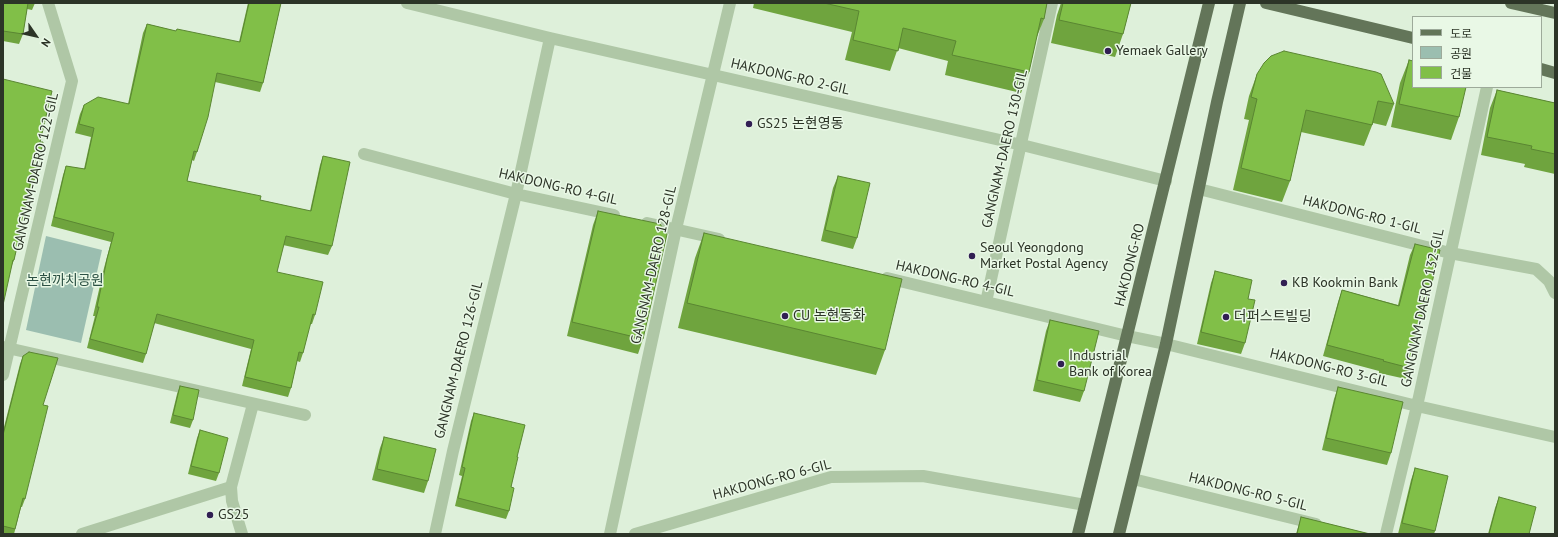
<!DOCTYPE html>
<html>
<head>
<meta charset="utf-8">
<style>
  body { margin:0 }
  #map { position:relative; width:1558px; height:537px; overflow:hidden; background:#def0da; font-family:"PT Sans","Noto Sans KR",sans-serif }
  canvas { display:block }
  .frame { position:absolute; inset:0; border:4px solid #2c3427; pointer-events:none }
  .legend { position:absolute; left:1412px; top:16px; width:130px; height:72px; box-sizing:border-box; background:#e9f8e6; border:1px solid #9daa9a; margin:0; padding:5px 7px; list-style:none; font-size:12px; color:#2c3427 }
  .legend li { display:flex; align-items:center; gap:8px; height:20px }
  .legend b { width:20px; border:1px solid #9daa9a }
  .north { position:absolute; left:16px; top:16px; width:40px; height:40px; -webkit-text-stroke:3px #e9f8e6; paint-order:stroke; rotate:124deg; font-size:11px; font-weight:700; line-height:16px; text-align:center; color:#2c3427 }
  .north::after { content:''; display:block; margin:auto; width:14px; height:18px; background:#2c3427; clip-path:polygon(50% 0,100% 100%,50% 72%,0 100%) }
</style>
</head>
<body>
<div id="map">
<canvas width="1558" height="537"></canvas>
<div class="frame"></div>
<ul class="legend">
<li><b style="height:5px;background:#637559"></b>도로</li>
<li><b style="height:11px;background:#9bbeb0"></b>공원</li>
<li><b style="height:11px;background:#81bf48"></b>건물</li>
</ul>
<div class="north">N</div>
</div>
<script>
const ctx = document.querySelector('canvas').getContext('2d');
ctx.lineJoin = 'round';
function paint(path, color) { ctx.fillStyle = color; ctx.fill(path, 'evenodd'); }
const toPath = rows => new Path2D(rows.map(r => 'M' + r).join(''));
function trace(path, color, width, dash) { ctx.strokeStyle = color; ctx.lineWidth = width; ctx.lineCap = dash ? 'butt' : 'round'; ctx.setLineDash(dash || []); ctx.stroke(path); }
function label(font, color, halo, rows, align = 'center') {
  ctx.font = font + ' "PT Sans","Noto Sans KR",sans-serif'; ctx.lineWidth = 3; ctx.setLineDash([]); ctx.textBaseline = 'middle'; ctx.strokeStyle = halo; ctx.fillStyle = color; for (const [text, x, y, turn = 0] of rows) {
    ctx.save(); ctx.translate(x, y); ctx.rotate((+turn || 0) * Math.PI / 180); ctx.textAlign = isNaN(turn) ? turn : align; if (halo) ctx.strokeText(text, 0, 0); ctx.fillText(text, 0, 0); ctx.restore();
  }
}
const green = toPath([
  [46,236,102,250,81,343,26,330]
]);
const minor = toPath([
  [407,3,550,38,1022,145,1166,181],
  [364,154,516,194,614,215],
  [1199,189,1450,253,1536,269,1549,281,1555,293],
  [647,223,719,239],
  [887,278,1127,336,1166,344,1417,406,1555,437],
  [986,302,1052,3],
  [3,347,305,415],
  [3,375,72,81,48,3],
  [1133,479,1316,524],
  [82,534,231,487],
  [242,534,232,501,231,487,253,404],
  [435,534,453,451,516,194,550,38],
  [610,534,676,229,730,3],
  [635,534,831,477,923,476,1085,505],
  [1386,534,1417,406,1487,87]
]);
const major = toPath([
  [1266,3,1413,38],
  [1511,3,1555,13],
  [1541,69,1555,73],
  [1078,534,1209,3],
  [1119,534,1166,344,1217,102,1240,3]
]);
const wall = toPath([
  [3,3,35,3,32,10,27,9,23,34,19,44,3,41],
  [248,3,281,3,263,83,260,92,215,82,197,152,194,161,192,160,187,181,260,200,310,211,320,165,323,156,332,246,328,255,283,245,277,272,315,315,312,324,310,324,303,353,300,362,297,361,291,388,288,397,242,386,251,349,154,323,146,354,143,363,87,348,95,316,93,316,104,268,111,242,51,226,63,175,66,166,84,169,91,137,75,133,80,114,84,105,128,104,143,33,147,24,176,31,239,42],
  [754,3,1047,3,1044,19,1036,39,1029,72,1021,93,945,75,948,61,898,48,890,71,845,60,852,32,753,8],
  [1061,3,1131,3,1123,34,1115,57,1051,43,1057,15],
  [1409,60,1459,117,1451,140,1391,127,1400,83],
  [1257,74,1394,104,1386,126,1373,123,1364,146,1301,132,1290,181,1282,202,1233,190,1249,120,1244,119,1249,96],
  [3,79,40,142,35,179,31,189,29,188,14,260,10,270],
  [1497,90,1555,103,1555,174,1524,167,1525,164,1481,155,1490,108],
  [838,176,857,238,853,249,821,241,833,188],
  [598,211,643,339,638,354,567,336,593,225],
  [704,233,885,350,876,375,678,328,695,258],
  [1415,244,1426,307,1422,319,1410,368,1406,379,1379,373,1379,371,1323,356,1338,302,1342,290,1398,305,1410,255],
  [1215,271,1248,299,1245,343,1241,354,1197,344,1211,283],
  [1050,320,1084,391,1080,402,1033,391,1046,331],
  [23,356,43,405,25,499,22,507,21,507,14,534,3,534,3,431,20,364],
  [180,386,193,420,190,428,170,423,177,394],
  [1338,387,1391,453,1387,465,1322,450,1334,399],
  [474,413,517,457,511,487,509,511,506,519,455,506,462,476,459,475,471,421],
  [200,430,219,473,216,481,188,474,197,438],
  [384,437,428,481,424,493,372,480,380,448],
  [1415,468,1435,531,1434,534,1398,534,1411,480],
  [1499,497,1529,534,1488,534,1495,508],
  [1301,517,1370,534,1296,534]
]);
const building = toPath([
  [3,3,28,3,23,34,3,31,3,3],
  [249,3,281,3,263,83,217,73,208,117,197,152,194,151,187,181,261,196,260,200,311,211,323,156,350,162,332,246,286,236,277,272,323,282,315,315,313,314,303,353,299,352,291,388,245,377,254,340,157,314,146,354,90,339,99,307,97,307,107,259,114,233,54,217,66,166,85,169,94,128,79,124,84,105,98,97,129,104,147,24,176,31,177,29,240,42,249,3],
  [824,3,1047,3,1044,19,1041,18,1029,72,952,55,956,41,903,28,898,51,853,40,859,11,824,3],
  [1063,3,1131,3,1123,34,1059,20,1063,3],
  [1284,51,1376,72,1381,74,1394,104,1378,101,1372,125,1306,110,1290,181,1241,168,1257,99,1251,97,1257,74,1264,63,1271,56,1284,51],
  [1409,60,1413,61,1413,87,1466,87,1459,117,1399,104,1409,60],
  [3,79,52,91,40,142,43,142,35,179,31,178,20,234,14,260,13,260,3,305,3,79],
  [1497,90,1555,103,1555,154,1531,149,1532,146,1487,137,1497,90],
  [838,176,870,183,857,238,825,230,838,176],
  [598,211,660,224,667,234,643,339,572,322,598,211],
  [704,233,902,279,885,350,687,303,704,233],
  [1415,244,1440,250,1426,307,1424,307,1410,368,1383,361,1384,360,1327,345,1342,290,1399,306,1415,244],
  [1215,271,1252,280,1248,299,1255,300,1245,343,1201,332,1215,271],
  [1050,320,1099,331,1084,391,1037,380,1050,320],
  [29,352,58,358,43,405,48,406,25,499,23,498,15,529,3,526,3,435,23,356,29,352],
  [180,386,199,390,193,420,173,415,180,386],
  [1338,387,1403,402,1391,453,1326,438,1338,387],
  [474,413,525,425,517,457,518,457,511,487,514,488,509,511,458,498,465,468,462,467,474,413],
  [200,430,228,438,219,473,191,466,200,430],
  [384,437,436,449,428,481,377,469,384,437],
  [1415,468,1448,476,1435,531,1402,523,1415,468],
  [1499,497,1536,507,1529,534,1489,534,1499,497],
  [1301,517,1370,534,1297,534,1301,517]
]);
const markers = [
  [1108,51,4,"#311f53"],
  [749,124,4,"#311f53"],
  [972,256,4,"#311f53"],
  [1284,283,4,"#311f53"],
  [785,316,4,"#311f53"],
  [1226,317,4,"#311f53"],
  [1061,364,4,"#311f53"],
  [210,515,4,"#311f53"]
];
const poiNames = [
  ["Yemaek Gallery",1116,51],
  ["GS25 논현영동",757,124],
  ["Seoul Yeongdong",980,248],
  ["Market Postal Agency",980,264],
  ["KB Kookmin Bank",1292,283],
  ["CU 논현동화",793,316],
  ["더퍼스트빌딩",1234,317],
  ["Industrial",1069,356],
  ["Bank of Korea",1069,372],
  ["GS25",218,515]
];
const streetNames = [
  ["HAKDONG-RO 2-GIL",790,77,13],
  ["GANGNAM-DAERO 130-GIL",1005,149,-77],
  ["GANGNAM-DAERO 122-GIL",36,172,-77],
  ["HAKDONG-RO 4-GIL",558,187,13],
  ["HAKDONG-RO 1-GIL",1362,215,14],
  ["GANGNAM-DAERO 128-GIL",654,265,-77],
  ["HAKDONG-RO",1130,265,-76],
  ["HAKDONG-RO 4-GIL",955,279,13],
  ["GANGNAM-DAERO 132-GIL",1423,308,-78],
  ["GANGNAM-DAERO 126-GIL",459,360,-76],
  ["HAKDONG-RO 3-GIL",1329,368,14],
  ["HAKDONG-RO 6-GIL",772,480,-15],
  ["HAKDONG-RO 5-GIL",1248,492,14]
];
const parkNames = [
  ["논현까치공원",65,281]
];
paint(green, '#9bbeb0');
trace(minor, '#afc7a6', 12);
trace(major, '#637559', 12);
paint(wall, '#6fa43e');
paint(building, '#81bf48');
trace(building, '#5a8632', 1);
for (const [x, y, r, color] of markers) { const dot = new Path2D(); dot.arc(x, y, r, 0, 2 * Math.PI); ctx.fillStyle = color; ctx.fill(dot); trace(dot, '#e9f8e6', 1.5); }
label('14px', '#2c3427', '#e9f8e6', poiNames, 'left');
label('14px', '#2c3427', '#e9f8e6', streetNames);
label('14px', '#2c5144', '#e9f8e6', parkNames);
</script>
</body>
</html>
